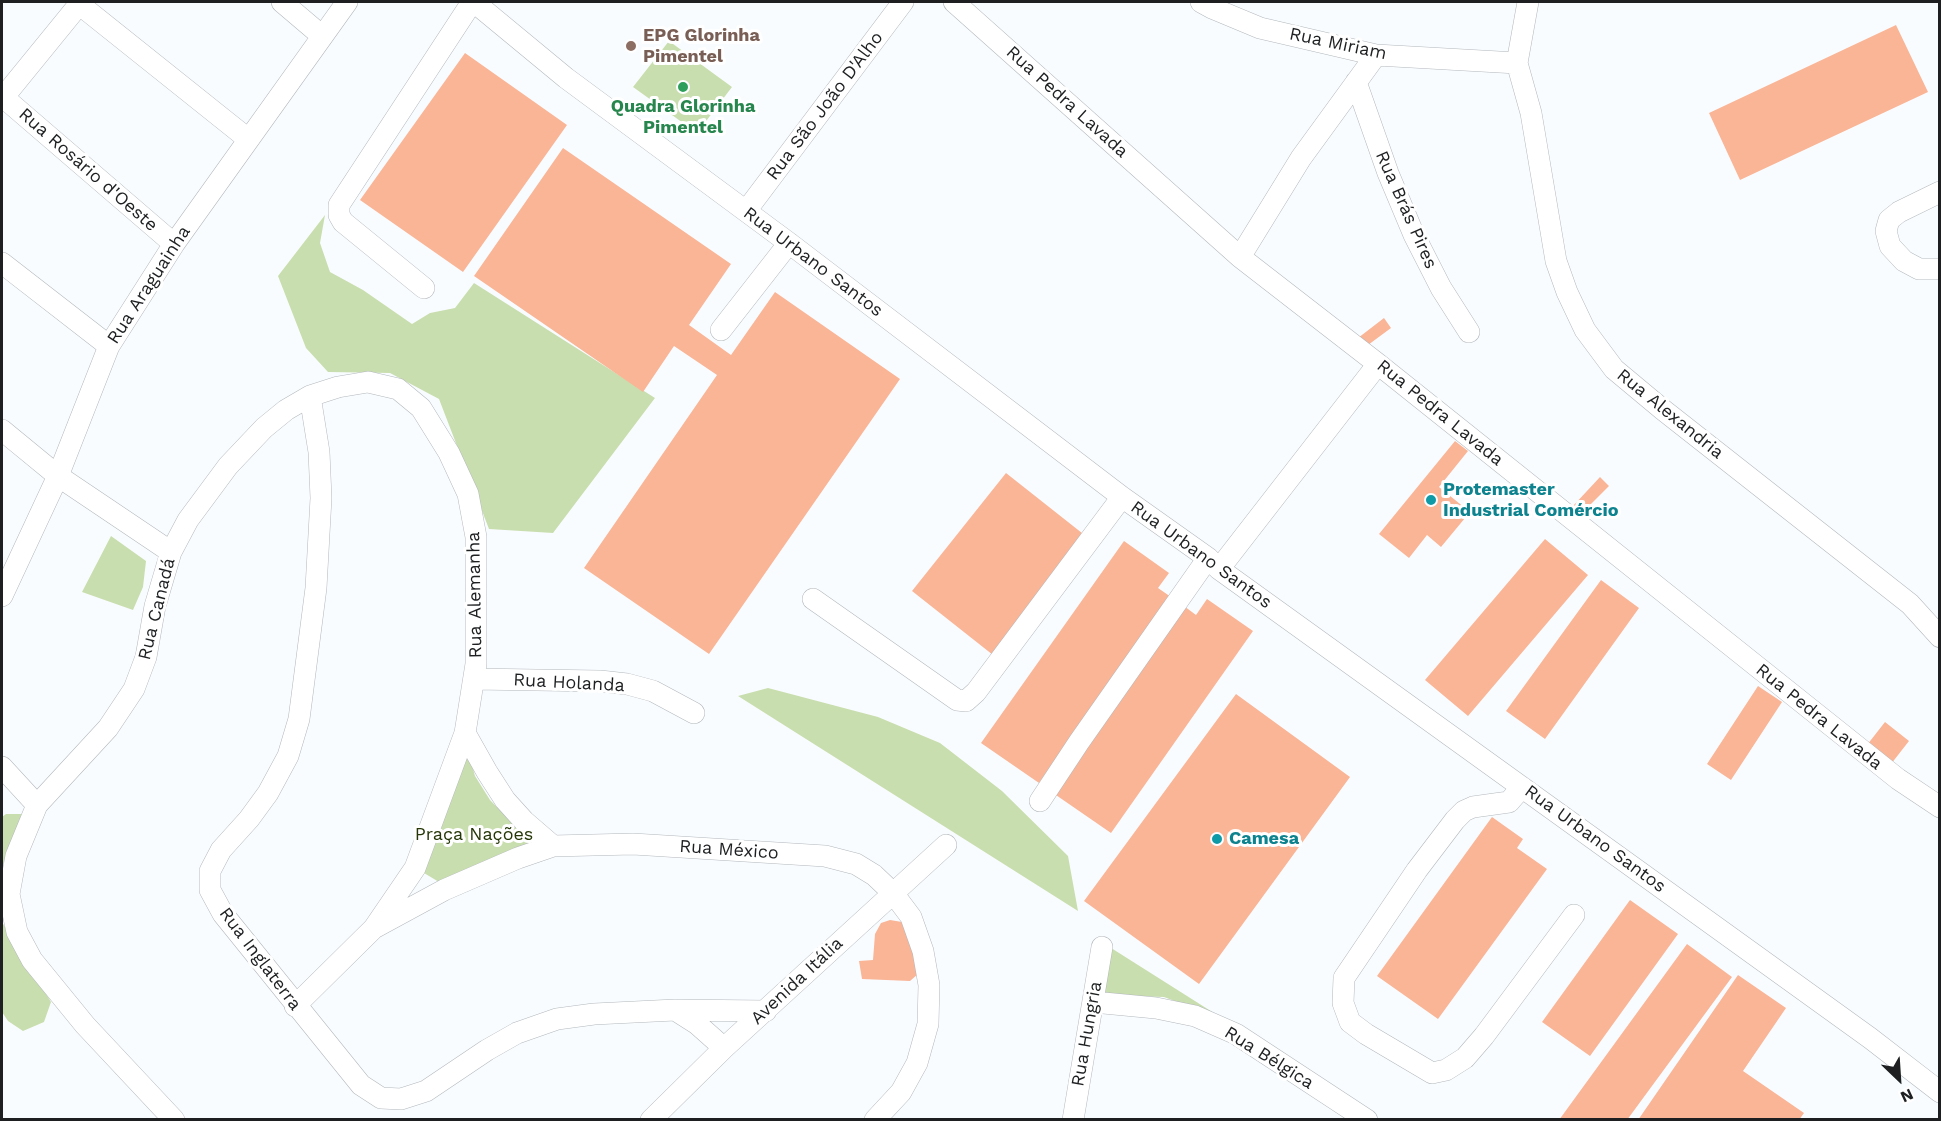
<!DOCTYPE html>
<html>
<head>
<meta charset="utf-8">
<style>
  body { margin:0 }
  #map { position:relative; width:1941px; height:1121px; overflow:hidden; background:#f9fcff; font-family:"Work Sans",sans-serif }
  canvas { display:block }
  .frame { position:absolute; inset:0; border:3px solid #1d1f21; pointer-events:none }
  .north { position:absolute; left:1869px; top:1049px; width:60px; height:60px; -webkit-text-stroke:4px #fff; paint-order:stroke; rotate:155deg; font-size:16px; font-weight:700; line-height:24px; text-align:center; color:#1d1f21 }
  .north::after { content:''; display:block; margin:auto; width:21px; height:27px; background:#1d1f21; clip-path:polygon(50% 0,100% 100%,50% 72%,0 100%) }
</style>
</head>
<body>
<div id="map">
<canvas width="1941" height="1121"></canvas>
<div class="frame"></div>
<div class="north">N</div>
</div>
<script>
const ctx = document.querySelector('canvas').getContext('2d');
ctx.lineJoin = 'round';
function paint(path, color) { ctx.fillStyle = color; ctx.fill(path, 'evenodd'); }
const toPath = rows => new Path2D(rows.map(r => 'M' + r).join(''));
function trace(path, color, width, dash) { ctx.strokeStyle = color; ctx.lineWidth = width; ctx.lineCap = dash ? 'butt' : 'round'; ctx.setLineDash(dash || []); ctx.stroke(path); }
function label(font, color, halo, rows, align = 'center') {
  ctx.font = font + ' "Work Sans",sans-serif'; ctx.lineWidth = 6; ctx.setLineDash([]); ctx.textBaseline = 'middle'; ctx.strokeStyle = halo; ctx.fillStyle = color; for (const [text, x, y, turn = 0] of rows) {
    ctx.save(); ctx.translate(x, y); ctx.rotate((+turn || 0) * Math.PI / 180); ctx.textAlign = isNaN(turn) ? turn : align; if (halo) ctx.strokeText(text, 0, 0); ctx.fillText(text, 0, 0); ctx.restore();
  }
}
const green = toPath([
  [669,41,732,87,697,133,633,87],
  [325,215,320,243,330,272,363,290,412,324,430,313,455,308,474,283,655,398,553,533,489,529,439,399,390,373,328,372,306,348,278,276],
  [111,536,146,561,143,587,133,610,82,592],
  [768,688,878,717,940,743,1002,791,1068,856,1078,911,738,696],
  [467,748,475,776,490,800,534,845,439,882,424,873],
  [6,814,29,814,9,847,2,868,2,817],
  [2,922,51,1002,44,1022,23,1031,8,1021,2,1012],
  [1108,946,1225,1020,1164,997,1099,995]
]);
const building = toPath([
  [1896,25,1928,92,1740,180,1709,113],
  [465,53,567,125,463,272,360,200],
  [563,148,731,264,689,325,731,355,775,292,900,379,709,654,584,568,717,375,674,346,643,392,474,276],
  [1384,318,1391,328,1368,345,1358,338],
  [1455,441,1468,451,1439,487,1470,512,1441,547,1427,535,1409,558,1379,534],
  [1006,473,1087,537,993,655,912,591],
  [1600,477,1609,486,1581,514,1573,506],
  [1545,539,1588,575,1468,716,1425,680],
  [1124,541,1169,573,1158,588,1171,597,1039,783,981,743],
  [1601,580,1639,608,1545,739,1506,711],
  [1207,599,1253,631,1111,833,1053,793,1184,606,1196,615],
  [1758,686,1782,702,1731,780,1707,764],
  [1236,694,1350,777,1199,984,1084,901],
  [1885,722,1909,741,1891,764,1867,745],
  [1492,817,1523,839,1517,848,1547,869,1438,1019,1377,976],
  [1630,900,1678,934,1590,1056,1542,1022],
  [890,920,902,922,909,930,918,974,910,981,862,979,859,961,873,960,875,934,881,923],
  [1687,944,1732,977,1627,1120,1559,1120],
  [1738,975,1786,1008,1743,1071,1804,1113,1799,1120,1638,1120]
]);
const minor = toPath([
  [282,2,322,36],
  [474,2,566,78,789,243,1122,497,1208,558,1219,569,1870,1038,1940,1092],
  [954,2,1240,257,1378,364,1898,779,1940,807],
  [1201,2,1212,8,1260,28,1376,55,1517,63],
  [1528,2,1517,63,1531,113,1556,261,1567,292,1585,330,1614,369,1662,409,1910,604,1940,637],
  [79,4,248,139],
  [1356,82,1388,173,1414,235,1441,288,1469,332],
  [2,96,174,244],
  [2,99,81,2],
  [1940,192,1899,212,1889,220,1886,231,1890,246,1904,261,1919,269,1940,269],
  [746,211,903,2],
  [1240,257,1301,158,1376,55],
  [2,263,109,346],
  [424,288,343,222,339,215,339,205,472,2],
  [721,330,789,243],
  [310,396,319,452,321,498,316,588,299,719,288,756,268,793,249,819,221,850,210,871,210,890,223,914,361,1085,381,1098,401,1099,426,1091,487,1050,517,1033,557,1019,594,1014,675,1010,697,1024,724,1048],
  [2,430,58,476,171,552],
  [1219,569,1378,364],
  [2,596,58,476,109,346,174,244,347,2],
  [813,599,957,700,966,701,976,692,1122,497],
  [474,679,600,681,627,684,653,691,694,713],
  [465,733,487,772,505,800,524,821,553,846],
  [2,767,37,805],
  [1522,787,1509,802,1473,807,1464,811,1455,820,1417,870,1344,978,1343,1003,1350,1022,1366,1034,1432,1073,1446,1070,1465,1058,1484,1036,1574,915],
  [1040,801,1079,742,1208,558],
  [1093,1002,1156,1008,1195,1016,1236,1034,1367,1120],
  [295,1006,374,928,444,890,518,858,553,846,633,844,825,856,856,864,874,875,893,893,911,917,923,951,929,985,928,1024,917,1063,901,1092,875,1120],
  [675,1010,766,1011],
  [174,1120,85,1025,32,960,17,932,9,894,16,856,37,805,108,728,134,689,146,657,155,606,171,552,188,520,228,466,264,428,286,410,310,396,338,387,368,382,398,389,421,408,449,453,468,494,476,537,476,664,465,733,415,868,374,928],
  [651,1120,724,1048,946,845],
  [1073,1120,1102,947]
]);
const markers = [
  [631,46,6,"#8d6e63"],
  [683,87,6,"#2e9e5b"],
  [1431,500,6,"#0f9aa8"],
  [1217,839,6,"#0f9aa8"]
];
const educationNames = [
  ["EPG Glorinha",643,36],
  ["Pimentel",643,57]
];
const streetNames = [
  ["Rua Miriam",1338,44,12],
  ["Rua Pedra Lavada",1067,102,42],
  ["Rua São João D'Alho",825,106,-53],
  ["Rua Rosário d'Oeste",88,170,41],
  ["Rua Brás Pires",1406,210,66],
  ["Rua Urbano Santos",813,262,37],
  ["Rua Araguainha",149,285,-57],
  ["Rua Pedra Lavada",1440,413,39],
  ["Rua Alexandria",1670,414,39],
  ["Rua Urbano Santos",1201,555,36],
  ["Rua Alemanha",475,595,-91],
  ["Rua Canadá",157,609,-76],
  ["Rua Holanda",569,683,3],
  ["Rua Pedra Lavada",1819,717,39],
  ["Rua Urbano Santos",1595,839,36],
  ["Rua México",729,850,4],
  ["Rua Inglaterra",260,959,53],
  ["Avenida Itália",797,981,-43],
  ["Rua Hungria",1087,1034,-80],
  ["Rua Bélgica",1269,1058,32]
];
const leisureNames = [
  ["Quadra Glorinha",683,107],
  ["Pimentel",683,128]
];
const cultureNames = [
  ["Protemaster",1443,490],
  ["Industrial Comércio",1443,511],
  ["Camesa",1229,839]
];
const parkNames = [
  ["Praça Nações",474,835]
];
paint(green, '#c9deae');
paint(building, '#f9b596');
trace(minor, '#b3b8bc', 22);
trace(minor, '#fff', 21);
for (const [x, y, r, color] of markers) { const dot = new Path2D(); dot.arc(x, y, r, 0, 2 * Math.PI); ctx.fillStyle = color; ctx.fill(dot); trace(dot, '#fff', 2); }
label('bold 18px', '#785e54', '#fff', educationNames, 'left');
label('18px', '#1d1f21', '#fff', streetNames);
label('bold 18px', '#27864d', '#fff', leisureNames);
label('bold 18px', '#0d838f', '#fff', cultureNames, 'left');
label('18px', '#263707', '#fff', parkNames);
</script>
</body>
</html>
